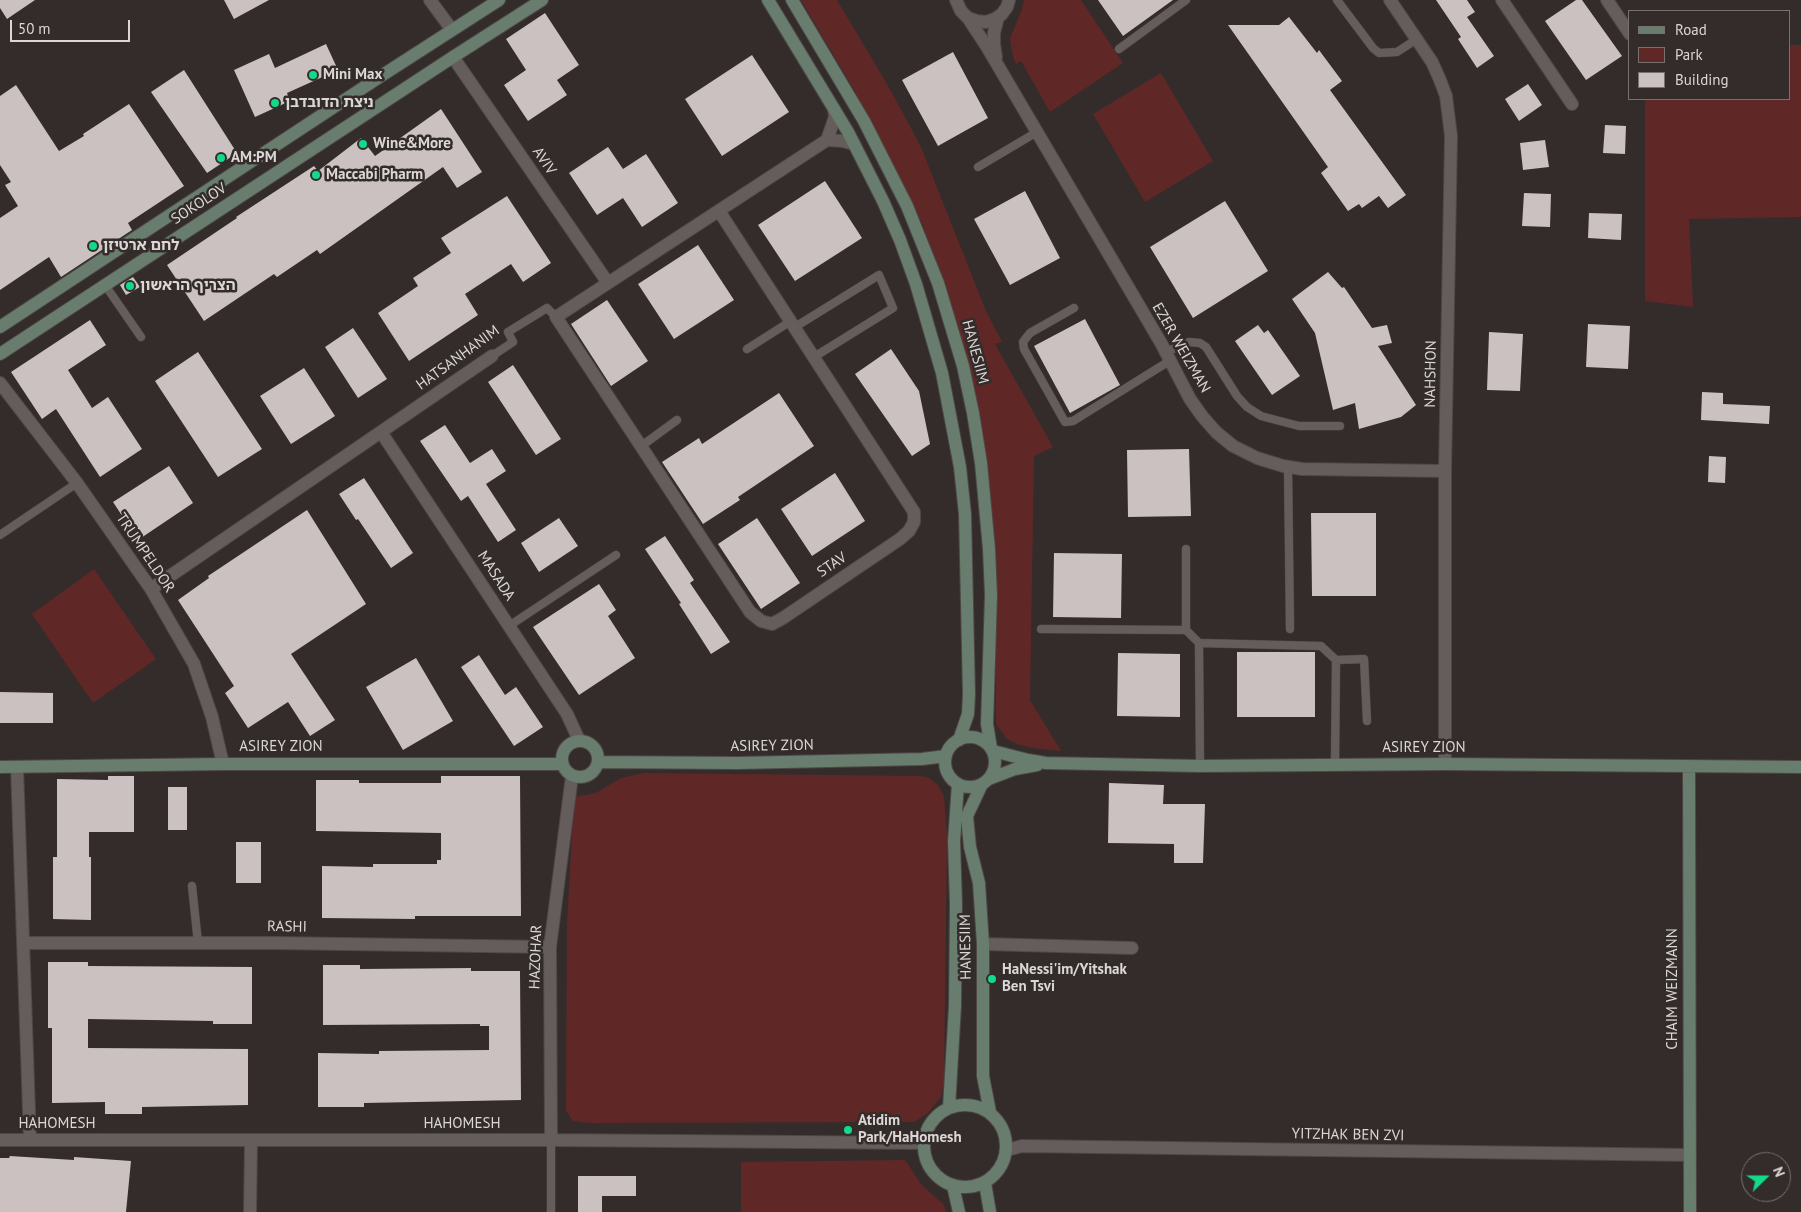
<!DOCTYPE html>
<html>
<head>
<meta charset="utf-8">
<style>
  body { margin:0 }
  #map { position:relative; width:1801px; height:1212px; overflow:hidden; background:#332c2b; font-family:"PT Sans",sans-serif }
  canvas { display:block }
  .legend { position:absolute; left:1628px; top:10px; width:162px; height:90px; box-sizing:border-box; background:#332c2b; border:1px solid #76706f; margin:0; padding:6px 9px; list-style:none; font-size:15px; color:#dbd7d6 }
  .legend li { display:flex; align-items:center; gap:10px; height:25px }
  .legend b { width:25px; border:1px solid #76706f }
  .north { position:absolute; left:1741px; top:1152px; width:50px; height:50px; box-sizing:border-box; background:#332c2b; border:1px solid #76706f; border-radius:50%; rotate:68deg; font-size:14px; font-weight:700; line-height:20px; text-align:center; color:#dbd7d6 }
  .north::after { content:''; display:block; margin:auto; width:18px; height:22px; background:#13d98a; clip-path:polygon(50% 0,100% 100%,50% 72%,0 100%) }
  .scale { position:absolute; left:10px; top:20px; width:120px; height:22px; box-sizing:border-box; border:2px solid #dbd7d6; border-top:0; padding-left:6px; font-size:15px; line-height:18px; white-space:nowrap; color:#dbd7d6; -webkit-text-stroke:4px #332c2b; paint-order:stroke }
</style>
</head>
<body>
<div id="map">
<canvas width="1801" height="1212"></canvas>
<ul class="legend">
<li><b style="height:6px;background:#687d6d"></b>Road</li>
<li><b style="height:14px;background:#5f2826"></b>Park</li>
<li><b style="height:14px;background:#cac1c0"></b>Building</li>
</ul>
<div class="north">N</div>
<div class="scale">50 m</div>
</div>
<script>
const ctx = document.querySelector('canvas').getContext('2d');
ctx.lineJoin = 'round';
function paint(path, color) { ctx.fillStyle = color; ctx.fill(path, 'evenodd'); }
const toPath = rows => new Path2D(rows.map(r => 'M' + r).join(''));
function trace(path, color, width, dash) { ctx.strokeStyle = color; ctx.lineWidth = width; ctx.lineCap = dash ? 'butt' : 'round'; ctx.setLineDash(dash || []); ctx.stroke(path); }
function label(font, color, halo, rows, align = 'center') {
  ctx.font = font + ' "PT Sans","Noto Sans Hebrew",sans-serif'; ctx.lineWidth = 5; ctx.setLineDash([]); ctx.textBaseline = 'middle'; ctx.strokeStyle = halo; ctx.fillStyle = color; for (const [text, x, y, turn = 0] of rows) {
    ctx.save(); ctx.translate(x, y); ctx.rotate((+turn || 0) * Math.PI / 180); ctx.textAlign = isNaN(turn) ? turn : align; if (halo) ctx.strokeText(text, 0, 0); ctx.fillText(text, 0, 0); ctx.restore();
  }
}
const green = toPath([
  [801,0,837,0,890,89,921,147,986,311,1002,342,995,344,1053,447,1034,456,1030,700,1061,751,1032,748,1017,744,1007,739,996,724,996,592,949,301,922,223,853,88],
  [1024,0,1081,0,1123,63,1050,112,1021,61,1016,64,1013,57,1010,39,1022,9],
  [1790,45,1801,45,1801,217,1689,219,1693,307,1645,301,1645,99,1790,99],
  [1161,73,1213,161,1145,202,1093,114],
  [94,569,156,659,93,703,32,614],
  [644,773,921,776,929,778,938,785,944,796,947,836,944,1081,941,1097,928,1113,914,1122,589,1123,573,1121,566,1111,567,924,574,797,596,793,621,778],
  [905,1160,921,1184,944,1205,946,1212,741,1212,741,1162]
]);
const building = toPath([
  [0,0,35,0,7,19,0,8],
  [224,0,269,0,234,19],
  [1098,0,1173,0,1123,36],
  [1436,0,1467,0,1475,12,1467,17,1494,56,1477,68,1458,39,1461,37],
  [1576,0,1582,0,1622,56,1586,80,1545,21],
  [545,13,579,65,557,80,567,95,528,121,504,85,526,70,506,39],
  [1289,17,1317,53,1319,50,1342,81,1330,90,1406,195,1388,208,1379,196,1362,208,1359,204,1348,211,1321,173,1328,167,1228,25,1279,25],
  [326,44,338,70,287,93,290,101,255,117,234,70,269,54,275,68],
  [953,52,988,118,938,146,902,80],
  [752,55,789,112,722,156,685,99],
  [184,70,237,153,207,173,151,92],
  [1528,84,1542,105,1519,121,1505,99],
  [16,85,59,151,84,136,83,134,129,104,184,186,128,223,132,230,61,277,49,257,0,290,0,218,18,206,5,185,11,182,0,165,0,96],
  [441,109,482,172,457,188,443,167,320,254,317,250,277,277,274,274,204,321,167,265,237,218,236,217,314,166,318,171,361,138,375,156],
  [1605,125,1626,126,1625,154,1603,153],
  [1545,140,1549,167,1523,170,1520,143],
  [608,147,623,169,646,154,678,203,642,227,623,198,597,215,569,173],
  [825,181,862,238,795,281,758,225],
  [1025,191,1060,258,1010,285,974,219],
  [1524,193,1551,194,1550,227,1522,226],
  [507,196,551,263,523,282,511,264,465,294,478,315,409,361,378,313,418,286,413,278,451,253,441,238],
  [1225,201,1268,271,1193,318,1150,247],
  [1589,213,1622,214,1621,240,1588,238],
  [698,245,734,300,674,339,638,284],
  [1328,272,1342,288,1344,287,1372,328,1387,325,1392,343,1378,346,1416,405,1401,417,1359,429,1355,403,1333,410,1315,333,1292,299],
  [133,277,140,287,126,295,120,285],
  [607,300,648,361,611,386,571,324],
  [1085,319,1120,385,1070,413,1034,346],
  [90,320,106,345,68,370,92,408,108,397,142,449,100,477,56,409,42,419,11,372],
  [1588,324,1630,326,1628,369,1586,367],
  [1258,325,1264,333,1268,330,1300,376,1272,395,1235,341],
  [353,328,387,379,358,398,325,347],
  [1489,332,1523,334,1520,391,1487,390],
  [891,349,919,391,930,444,912,456,855,374],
  [198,352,262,449,218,477,155,381],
  [513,365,561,439,536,455,488,382],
  [304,368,335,416,291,444,260,396],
  [1702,392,1723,393,1723,404,1770,406,1769,424,1701,420],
  [779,393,814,446,738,497,740,500,703,524,662,462,699,438,702,444],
  [445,425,470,463,492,449,506,471,486,484,516,530,498,542,468,496,461,501,420,441],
  [1189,449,1191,516,1128,517,1127,450],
  [1709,456,1726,457,1725,483,1708,482],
  [169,466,193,503,138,540,113,502],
  [835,473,865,521,812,556,781,509],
  [364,478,413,553,391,568,358,519,356,520,339,494],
  [307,510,366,604,291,654,335,720,310,736,288,702,248,728,225,693,234,686,178,600,209,578,208,576],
  [1311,513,1376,513,1376,596,1312,596],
  [559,518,578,546,539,572,521,543],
  [757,518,800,583,761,609,718,544],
  [665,536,694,580,690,583,730,642,711,654,679,604,681,603,645,549],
  [1054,553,1122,554,1121,618,1053,617],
  [599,584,616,610,608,616,635,658,579,695,533,627],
  [1237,652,1315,652,1315,717,1237,717],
  [1118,653,1180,654,1180,717,1117,716],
  [479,655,505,695,516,687,543,727,514,746,461,667],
  [416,658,453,721,403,750,366,687],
  [0,692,53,693,53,723,0,723],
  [108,776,134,776,134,832,89,832,89,857,91,857,91,920,53,919,53,857,57,857,57,779,108,780],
  [441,776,520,776,521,916,415,916,415,919,322,918,322,866,373,867,373,864,437,864,437,860,441,860,441,833,316,831,316,780,359,780,359,783,441,783],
  [1109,783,1164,785,1163,804,1205,804,1203,863,1174,863,1174,844,1108,843],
  [168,787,187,787,187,830,168,830],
  [236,842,261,842,261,883,236,883],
  [48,962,88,962,88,966,252,967,252,1024,213,1024,213,1021,88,1019,88,1048,248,1049,248,1105,142,1107,142,1114,105,1114,105,1102,52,1103,52,1028,48,1028],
  [323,965,360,965,360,969,471,968,471,971,520,971,521,1100,364,1103,364,1107,318,1107,318,1053,379,1054,379,1051,489,1050,489,1026,480,1026,480,1024,323,1025],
  [10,1156,74,1160,74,1157,131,1161,126,1212,0,1212,0,1158,9,1158],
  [578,1176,636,1176,636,1196,602,1196,602,1212,578,1212]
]);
const lane = toPath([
  [1337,0,1373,48,1379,53,1397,52,1417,39],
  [1119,49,1186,0],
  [978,167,1037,132],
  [105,285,141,337],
  [1074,308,1030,333,1023,342,1024,349,1065,422,1073,421,1171,360],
  [795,327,879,275,893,308,814,357],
  [747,349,791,321],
  [1166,352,1189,342,1200,343,1206,347,1237,396,1247,407,1261,416,1299,426,1340,426],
  [492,356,513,342,508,332,547,308,556,317],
  [640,447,677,420],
  [1288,467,1290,629],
  [0,535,77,483],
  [509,626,616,555],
  [1041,629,1186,630,1186,549],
  [1186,630,1199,643,1200,766],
  [1199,643,1321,646,1336,660,1364,659,1367,721],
  [1335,765,1336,660],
  [192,886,198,943],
  [551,1212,551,1140]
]);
const street = toPath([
  [430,0,452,30],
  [956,0,961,11,968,18,977,21,986,22,995,19,1002,14,1007,7,1009,0],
  [1390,0,1432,62,1440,80,1446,96,1451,136,1445,471,1445,764],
  [1502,0,1572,104],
  [1607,0,1630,34],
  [968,18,987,47,1161,343,1190,399,1202,416,1216,432,1233,446,1257,458,1283,466,1302,469,1445,471],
  [453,57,608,283],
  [996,57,994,44,994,33,998,17],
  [827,140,835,117,834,109],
  [719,211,914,512,914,522,909,531,900,539,783,618,772,624,761,621,750,612,556,317,827,140,842,141,854,144],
  [0,383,77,483,151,589,194,664,212,717,223,764],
  [381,432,567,714,579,740],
  [151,589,492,356],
  [17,767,30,1140],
  [23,943,276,943,550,947],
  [983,944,1132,948],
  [0,1140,551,1140,924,1143],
  [551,1140,550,947,572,776],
  [1007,1150,1022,1146,1690,1155],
  [250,1212,251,1141]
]);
const secondary = toPath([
  [768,0,848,132,883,201,900,240,916,284,942,373,960,467,965,514,969,694,968,714,959,740],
  [792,0,864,121,907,206,938,283,963,366,973,413,981,463,989,549,991,595,987,724,991,748],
  [0,327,381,76,499,0],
  [0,354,453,57,542,0],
  '945 762a25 25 0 1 1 50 0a25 25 0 1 1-50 0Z',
  '562 759a18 18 0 1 1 36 0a18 18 0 1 1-36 0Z',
  [993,751,1028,760,1046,763,1200,766,1445,764,1801,767],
  [598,762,738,763,922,759,946,756],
  [0,767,223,764,562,764],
  [1689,767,1690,1212],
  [989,779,1015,769,1037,765],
  [982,784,967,816,970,847,979,883,983,944,983,1076,990,1112],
  '924 1146a41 41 0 1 1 82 0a41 41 0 1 1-82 0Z',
  [949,1108,955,1006,956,904,954,841,958,784],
  [985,1183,990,1212],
  [953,1186,959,1212]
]);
const markers = [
  [313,75,5,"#13d98a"],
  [275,103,5,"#13d98a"],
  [363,144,5,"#13d98a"],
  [221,158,5,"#13d98a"],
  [316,175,5,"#13d98a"],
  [93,246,5,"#13d98a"],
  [130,286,5,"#13d98a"],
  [992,979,5,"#13d98a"],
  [848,1130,5,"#13d98a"]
];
const poiNames = [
  ["Mini Max",323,75],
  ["ניצת הדובדבן",285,103],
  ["Wine&More",373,144],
  ["AM:PM",231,158],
  ["Maccabi Pharm",326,175],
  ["לחם ארטיזן",103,246],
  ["הצריף הראשון",140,286],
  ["HaNessi'im/Yitshak",1002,970],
  ["Ben Tsvi",1002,987],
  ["Atidim",858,1121],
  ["Park/HaHomesh",858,1138]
];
const streetNames = [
  ["AVIV",544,161,56],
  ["SOKOLOV",199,204,-33],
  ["EZER WEIZMAN",1181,348,60],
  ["HANESIIM",975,352,75],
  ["HATSANHANIM",458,358,-36],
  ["NAHSHON",1431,374,-89],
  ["TRUMPELDOR",145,553,56],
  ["STAV",832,565,-34],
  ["MASADA",496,576,57],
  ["ASIREY ZION",772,746,-1],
  ["ASIREY ZION",281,747],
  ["ASIREY ZION",1424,748],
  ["RASHI",287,927,1],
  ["HANESIIM",966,947,-91],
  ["HAZOHAR",536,957,-88],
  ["CHAIM WEIZMANN",1673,989,-90],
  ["HAHOMESH",57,1124],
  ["HAHOMESH",462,1124],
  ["YITZHAK BEN ZVI",1348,1135,1]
];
paint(green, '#5f2826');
paint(building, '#cac1c0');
trace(lane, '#4d4746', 9);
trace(street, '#4d4746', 14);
trace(secondary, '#4d4746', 14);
trace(lane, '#655d5c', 8);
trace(street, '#655d5c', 12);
trace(secondary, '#687d6d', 12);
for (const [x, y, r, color] of markers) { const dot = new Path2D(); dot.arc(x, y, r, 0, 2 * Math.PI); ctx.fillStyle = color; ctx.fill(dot); trace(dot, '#332c2b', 2); }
label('bold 15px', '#dbd7d6', '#332c2b', poiNames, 'left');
label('15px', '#dbd7d6', '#332c2b', streetNames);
</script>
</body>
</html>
